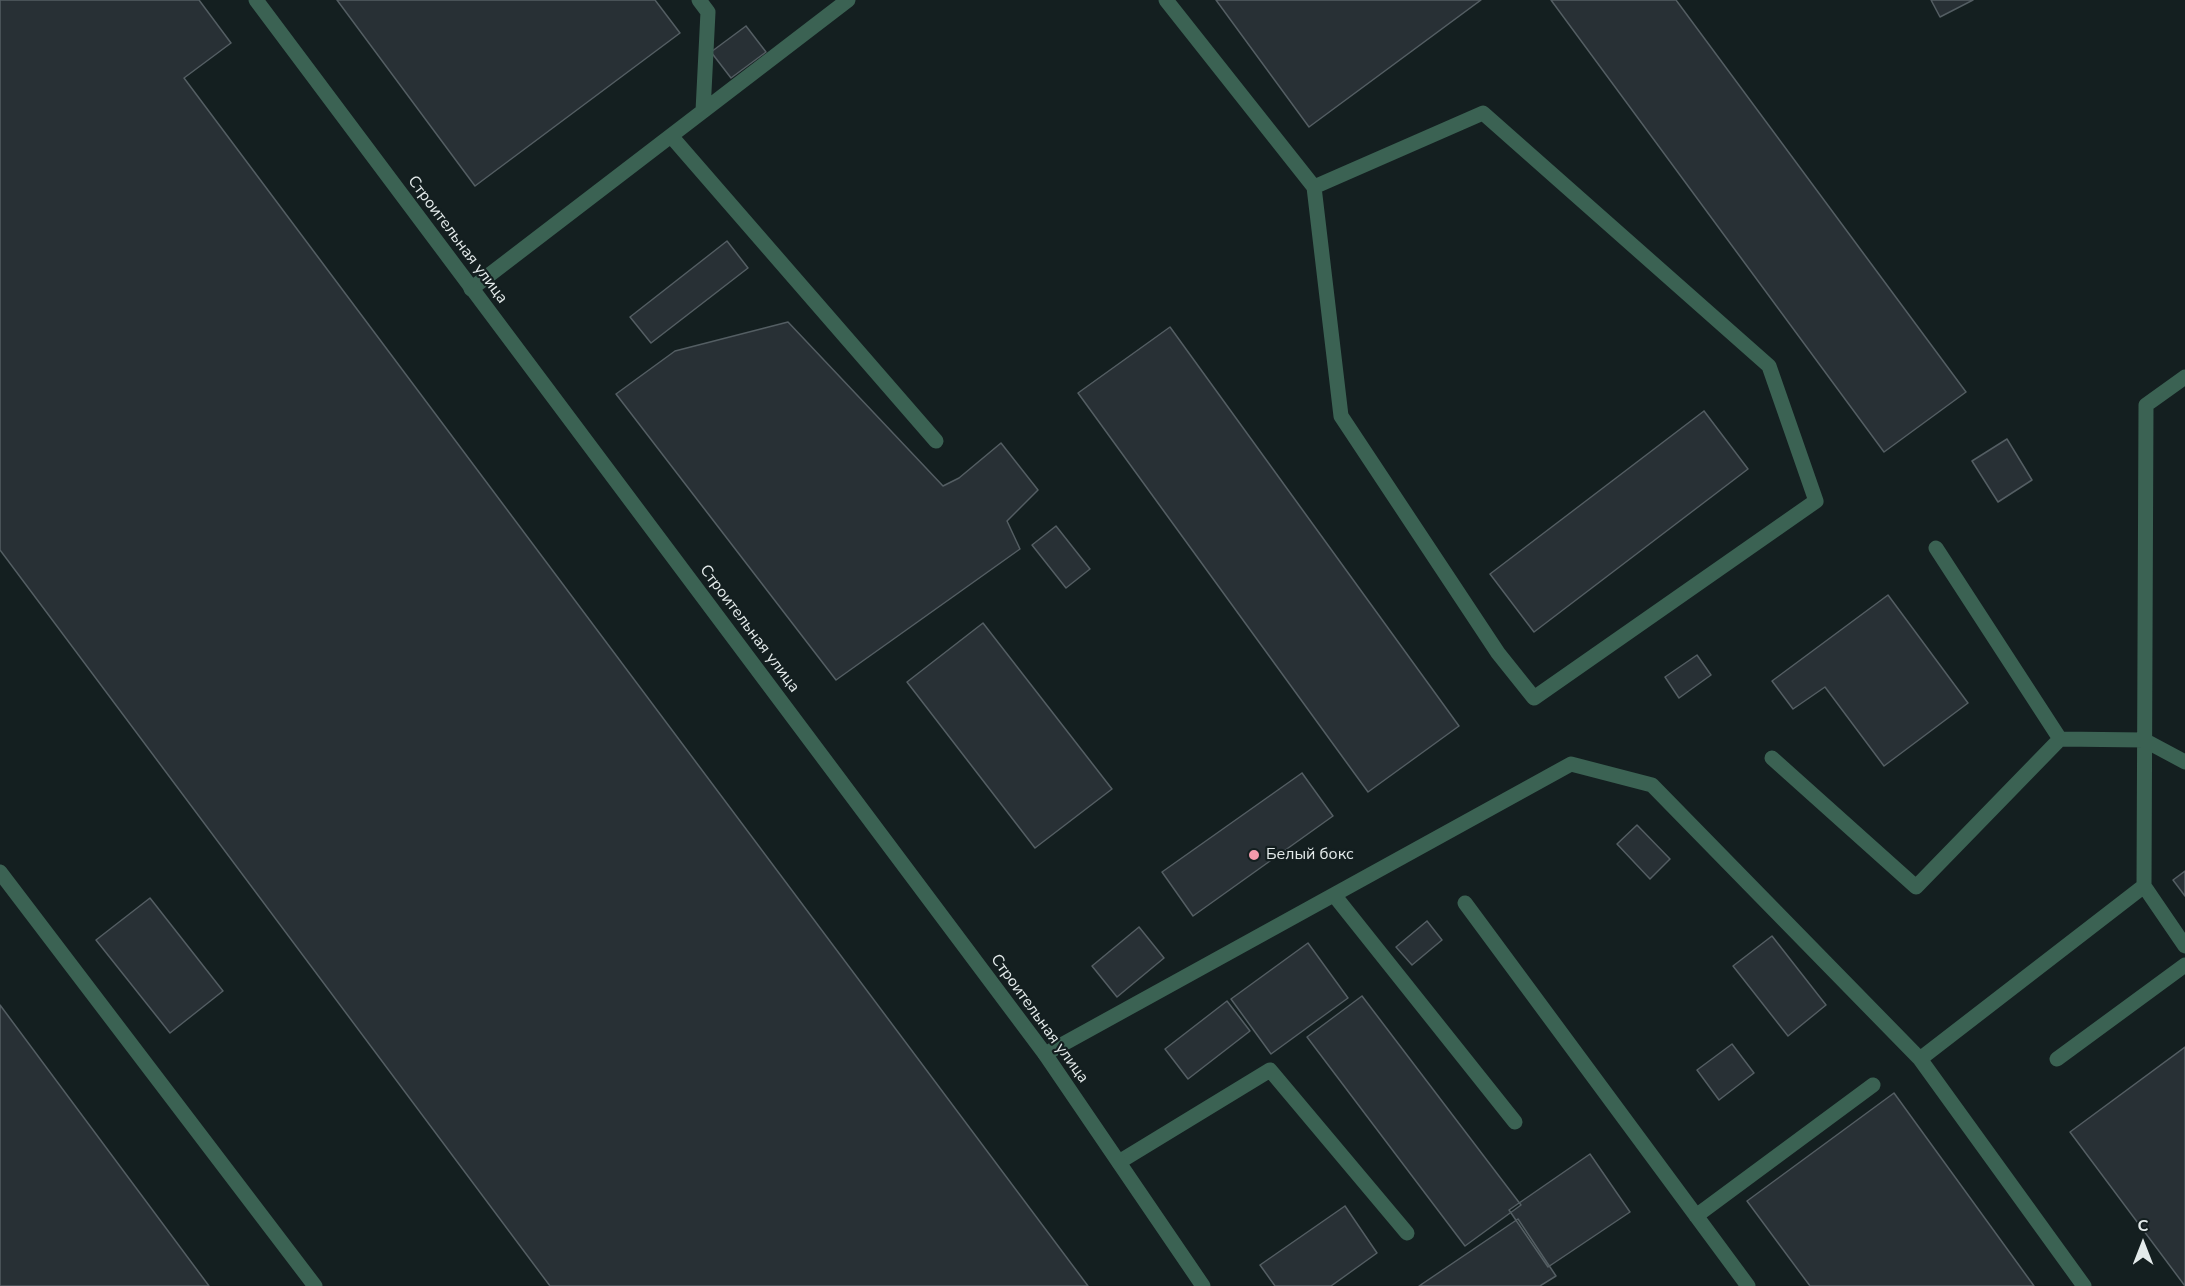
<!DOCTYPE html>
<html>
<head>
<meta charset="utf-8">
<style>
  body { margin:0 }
  #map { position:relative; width:2185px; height:1286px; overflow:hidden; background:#141f20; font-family:"Nunito Sans",sans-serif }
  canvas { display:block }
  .north { position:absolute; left:2113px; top:1214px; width:60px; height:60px; -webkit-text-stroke:4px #141f20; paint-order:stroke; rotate:0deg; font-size:16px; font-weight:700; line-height:24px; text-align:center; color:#e4ebeb }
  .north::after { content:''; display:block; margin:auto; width:21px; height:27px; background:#e4ebeb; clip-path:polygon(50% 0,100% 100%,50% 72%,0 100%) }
</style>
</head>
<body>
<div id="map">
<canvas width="2185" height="1286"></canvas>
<div class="north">С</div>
</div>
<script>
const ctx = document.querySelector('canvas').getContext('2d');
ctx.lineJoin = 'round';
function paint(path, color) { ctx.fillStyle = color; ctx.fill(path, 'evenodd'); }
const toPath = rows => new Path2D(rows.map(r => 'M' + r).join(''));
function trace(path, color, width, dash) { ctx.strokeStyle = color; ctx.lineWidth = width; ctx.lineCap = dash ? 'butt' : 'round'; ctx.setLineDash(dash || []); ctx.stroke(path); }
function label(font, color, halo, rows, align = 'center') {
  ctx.font = font + ' "Nunito Sans",sans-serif'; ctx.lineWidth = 4.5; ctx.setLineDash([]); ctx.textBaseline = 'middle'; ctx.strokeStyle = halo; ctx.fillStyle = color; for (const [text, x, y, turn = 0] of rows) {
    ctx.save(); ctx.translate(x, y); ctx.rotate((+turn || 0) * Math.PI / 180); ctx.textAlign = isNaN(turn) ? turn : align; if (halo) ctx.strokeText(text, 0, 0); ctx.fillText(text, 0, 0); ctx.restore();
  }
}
const building = toPath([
  [0,0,199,0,231,43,184,78,1088,1286,550,1286,0,550,0,0],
  [337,0,655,0,680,33,475,186,337,0],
  [1216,0,1481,0,1309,127,1216,0],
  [1551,0,1676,0,1966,392,1884,452,1551,0],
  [1931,0,1973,0,1940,17,1931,0],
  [746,26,766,52,731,78,711,52,746,26],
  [727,241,748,268,651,343,630,317,727,241],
  [788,322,943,486,959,478,1001,443,1038,490,1007,521,1020,549,836,680,616,394,675,351,788,322],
  [1170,327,1459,726,1368,792,1078,393,1170,327],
  [1704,411,1748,469,1534,632,1490,574,1704,411],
  [2007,439,2032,480,1998,502,1972,461,2007,439],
  [1056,526,1090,569,1066,588,1032,545,1056,526],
  [1888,595,1968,703,1884,766,1825,687,1793,709,1772,681,1888,595],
  [983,623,1112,789,1035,848,907,682,983,623],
  [1697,655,1711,675,1679,698,1665,677,1697,655],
  [1302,773,1333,816,1193,916,1162,872,1302,773],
  [1637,825,1670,859,1650,879,1617,844,1637,825],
  [2185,871,2185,896,2173,880,2185,871],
  [150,898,223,991,170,1033,96,940,150,898],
  [1427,921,1442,940,1412,965,1396,947,1427,921],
  [1139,927,1164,958,1117,997,1092,966,1139,927],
  [1772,936,1826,1005,1788,1036,1733,966,1772,936],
  [1308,943,1348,998,1271,1054,1231,999,1308,943],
  [1362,996,1521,1205,1465,1246,1307,1037,1362,996],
  [1227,1001,1250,1031,1188,1079,1165,1049,1227,1001],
  [0,1005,209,1286,0,1286,0,1005],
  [1732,1044,1754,1073,1719,1100,1697,1070,1732,1044],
  [2185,1047,2185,1286,2070,1132,2185,1047],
  [1894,1093,2034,1286,1810,1286,1747,1201,1894,1093],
  [1590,1154,1630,1212,1548,1267,1509,1210,1590,1154],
  [1345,1206,1377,1253,1331,1286,1275,1286,1260,1265,1345,1206],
  [1518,1219,1556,1276,1540,1286,1419,1286,1518,1219]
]);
const service = toPath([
  [699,0,708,12,703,111],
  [1166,0,1314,187,1341,416,1498,653,1534,698,1816,501,1769,366,1483,113,1314,187],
  [671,136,936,441],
  [471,289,848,0],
  [2060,739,2144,740,2185,762],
  [1772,758,1916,887,2060,739,1936,548],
  [0,872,315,1286],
  [2144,886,2185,946],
  [1334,895,1515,1122],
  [1465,903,1748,1286],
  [1045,1054,1571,764,1652,785,1920,1059,2084,1286],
  [1920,1059,2144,886,2146,405,2185,377],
  [2057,1059,2185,965],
  [1119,1162,1270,1070,1407,1233],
  [1696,1216,1873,1085]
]);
const minor = toPath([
  [256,0,1045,1054,1203,1286]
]);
const markers = [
  [1254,855,6,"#f39aab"]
];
const streetNames = [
  ["Строительная улица",457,240,53],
  ["Строительная улица",749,629,53],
  ["Строительная улица",1039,1019,54]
];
const poiNames = [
  ["Белый бокс",1266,855]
];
paint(building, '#283035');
trace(building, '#545e63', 1.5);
trace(service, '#3b6253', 15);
trace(minor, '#3b6253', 15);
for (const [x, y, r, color] of markers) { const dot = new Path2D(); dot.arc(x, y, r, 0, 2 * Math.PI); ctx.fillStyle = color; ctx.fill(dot); trace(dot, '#141f20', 2); }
label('16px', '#e4ebeb', '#141f20', streetNames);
label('16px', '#e4ebeb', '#141f20', poiNames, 'left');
</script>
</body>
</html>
